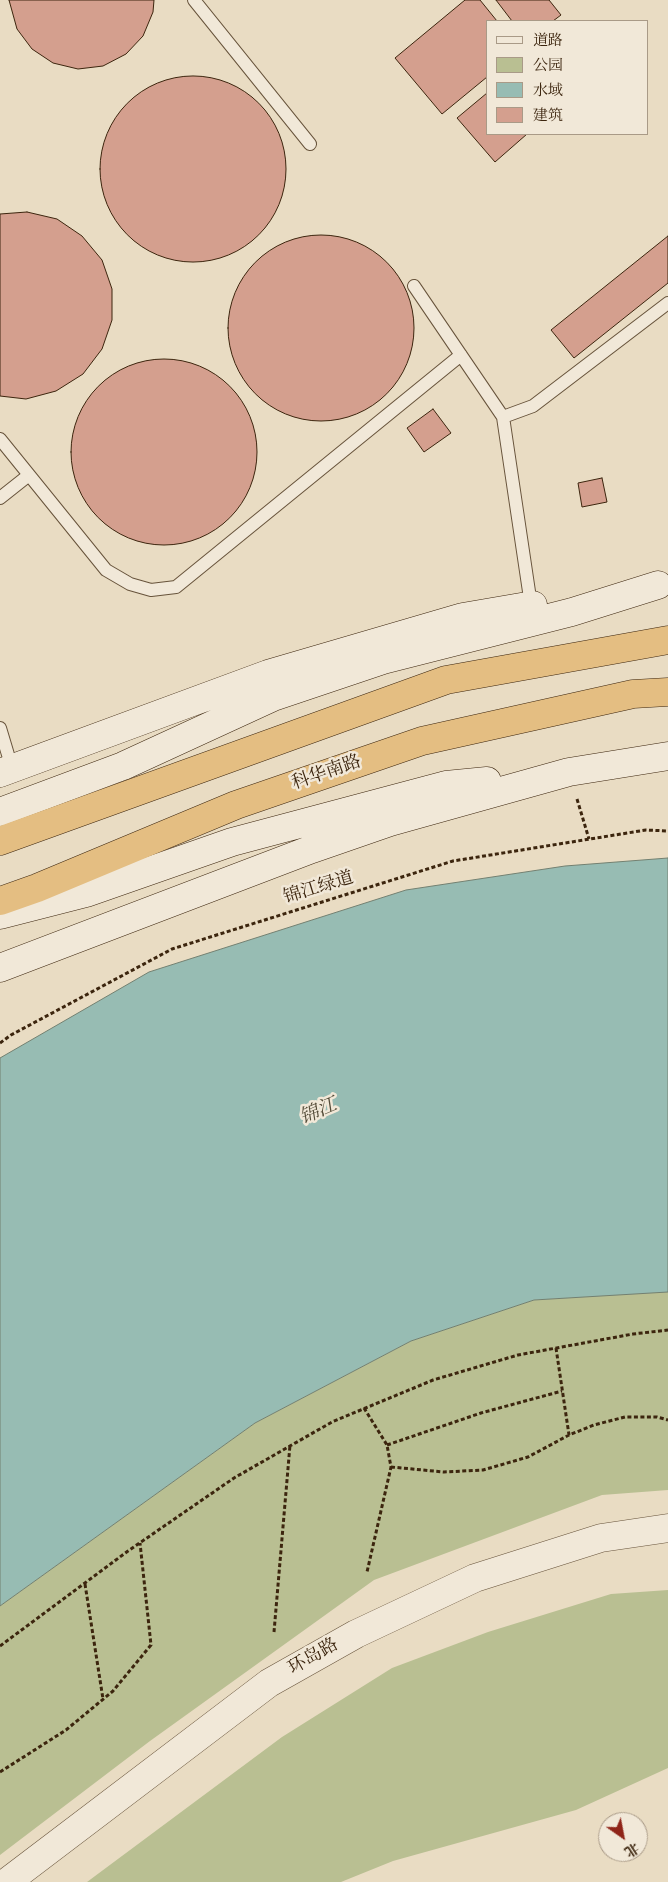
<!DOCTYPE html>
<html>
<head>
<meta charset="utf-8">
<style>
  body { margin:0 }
  #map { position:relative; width:668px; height:1882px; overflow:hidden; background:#e9dcc3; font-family:Vollkorn,"Noto Serif SC",serif }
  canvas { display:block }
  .legend { position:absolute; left:486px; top:20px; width:162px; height:115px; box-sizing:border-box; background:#f1e8d8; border:1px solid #a99a87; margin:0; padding:6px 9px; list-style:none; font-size:15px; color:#3c250e }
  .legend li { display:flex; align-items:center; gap:10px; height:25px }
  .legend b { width:25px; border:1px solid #a99a87 }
  .north { position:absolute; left:598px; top:1812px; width:50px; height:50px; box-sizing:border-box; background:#f1e8d8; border:1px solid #a99a87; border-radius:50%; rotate:147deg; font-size:14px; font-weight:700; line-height:20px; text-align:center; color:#3c250e }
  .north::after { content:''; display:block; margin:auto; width:18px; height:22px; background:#8f2418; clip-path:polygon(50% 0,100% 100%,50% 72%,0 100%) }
</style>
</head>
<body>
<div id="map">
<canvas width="668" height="1882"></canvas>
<ul class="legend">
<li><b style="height:6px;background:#f1e8d8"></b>道路</li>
<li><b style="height:14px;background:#b9bf92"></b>公园</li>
<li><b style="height:14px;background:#97bcb3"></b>水域</li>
<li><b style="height:14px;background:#d49f8e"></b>建筑</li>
</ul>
<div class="north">北</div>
</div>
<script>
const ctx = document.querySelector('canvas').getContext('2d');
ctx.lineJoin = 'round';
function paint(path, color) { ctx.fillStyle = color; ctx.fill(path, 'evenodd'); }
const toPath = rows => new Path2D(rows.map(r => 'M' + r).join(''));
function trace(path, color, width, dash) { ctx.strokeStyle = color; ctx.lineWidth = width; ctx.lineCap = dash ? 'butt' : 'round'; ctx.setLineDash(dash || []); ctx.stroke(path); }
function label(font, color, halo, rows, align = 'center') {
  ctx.font = font + ' Vollkorn,"Noto Serif SC",serif'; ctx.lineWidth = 5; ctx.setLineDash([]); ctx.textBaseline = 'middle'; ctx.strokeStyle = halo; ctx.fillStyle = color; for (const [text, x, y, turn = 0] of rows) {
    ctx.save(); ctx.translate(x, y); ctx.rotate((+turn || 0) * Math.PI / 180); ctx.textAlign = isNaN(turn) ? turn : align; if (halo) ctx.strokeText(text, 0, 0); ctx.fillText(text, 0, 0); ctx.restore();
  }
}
const green = toPath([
  [643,1292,668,1292,668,1490,602,1495,374,1580,150,1741,0,1855,0,1606,255,1423,411,1341,534,1300],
  [668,1590,668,1768,576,1810,393,1861,341,1882,87,1882,282,1737,392,1668,488,1632,611,1594]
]);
const water = toPath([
  [668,858,668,1292,534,1300,411,1341,255,1423,0,1606,0,1058,149,972,406,890,565,866,668,858]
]);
const building = toPath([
  [9,0,154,0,153,12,143,36,126,54,103,66,78,69,53,63,32,49,17,29,9,0],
  [465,0,480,0,497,21,487,21,487,77,442,114,395,58,465,0],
  [496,0,549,0,561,15,553,21,512,21,496,0],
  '100 169a93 93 0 1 1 186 0a93 93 0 1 1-186 0Z',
  [487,93,487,134,527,134,495,162,457,118,487,93],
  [27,212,57,219,82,236,102,260,112,289,112,320,102,349,83,374,56,391,26,399,0,396,0,214,27,212],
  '228 328a93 93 0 1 1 186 0a93 93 0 1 1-186 0Z',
  [668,236,668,283,574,358,551,330,668,236],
  '71 452a93 93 0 1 1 186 0a93 93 0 1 1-186 0Z',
  [433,409,451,433,424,452,407,428,433,409],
  [602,478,607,502,582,507,578,483,602,478]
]);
const path = toPath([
  [577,799,589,839],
  [0,1043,11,1035,172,949,453,861,646,830,668,831],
  [556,1348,569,1435],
  [364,1408,387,1445,391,1467,367,1572],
  [387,1445,481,1413,562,1391],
  [391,1467,444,1472,483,1470,528,1457,569,1435,594,1425,625,1417,657,1417,668,1420],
  [85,1584,103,1699],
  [274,1632,290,1445],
  [0,1646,128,1551,234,1478,332,1422,433,1380,518,1355,633,1334,668,1330],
  [0,1772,66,1730,113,1691,151,1645,140,1543]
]);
const service = toPath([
  [194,0,310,144],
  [414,286,503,417,531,605],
  [503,417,533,406,668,303],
  [0,439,106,570,130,584,151,590,176,587,461,355],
  [0,498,29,475],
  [0,728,12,768]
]);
const tertiary = toPath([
  [7,1882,269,1683,356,1634,475,1578,601,1538,668,1528]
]);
const secondary = toPath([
  [0,773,268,674,463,617,533,605],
  [0,812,123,766,273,697,383,660,572,612,658,585],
  [0,915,86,893,232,842,446,785,487,781],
  [0,968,312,849,390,822,569,772,668,756]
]);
const trunk = toPath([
  [0,841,446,680,668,640],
  [0,901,37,888,236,805,422,741,633,694,668,692]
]);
const streetNames = [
  ["科华南路",327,774,-19],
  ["锦江绿道",319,889,-17],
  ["环岛路",314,1658,-30]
];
const waterNames = [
  ["锦江",319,1113,-23]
];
paint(green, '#b9bf92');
paint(water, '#97bcb3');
trace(water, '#738071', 1);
paint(building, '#d49f8e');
trace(building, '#3c250e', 1);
trace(service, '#67533b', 14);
trace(tertiary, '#67533b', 29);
trace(secondary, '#3c250e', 29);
trace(trunk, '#3c250e', 29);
trace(path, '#3c250e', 3, [4, 2.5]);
trace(service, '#f1e8d8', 12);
trace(tertiary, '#f1e8d8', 28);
trace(secondary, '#f1e8d8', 28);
trace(trunk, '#e4be82', 28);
label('18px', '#3c250e', '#f1e8d8', streetNames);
label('italic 19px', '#534b37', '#f1e8d8', waterNames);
</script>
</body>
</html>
